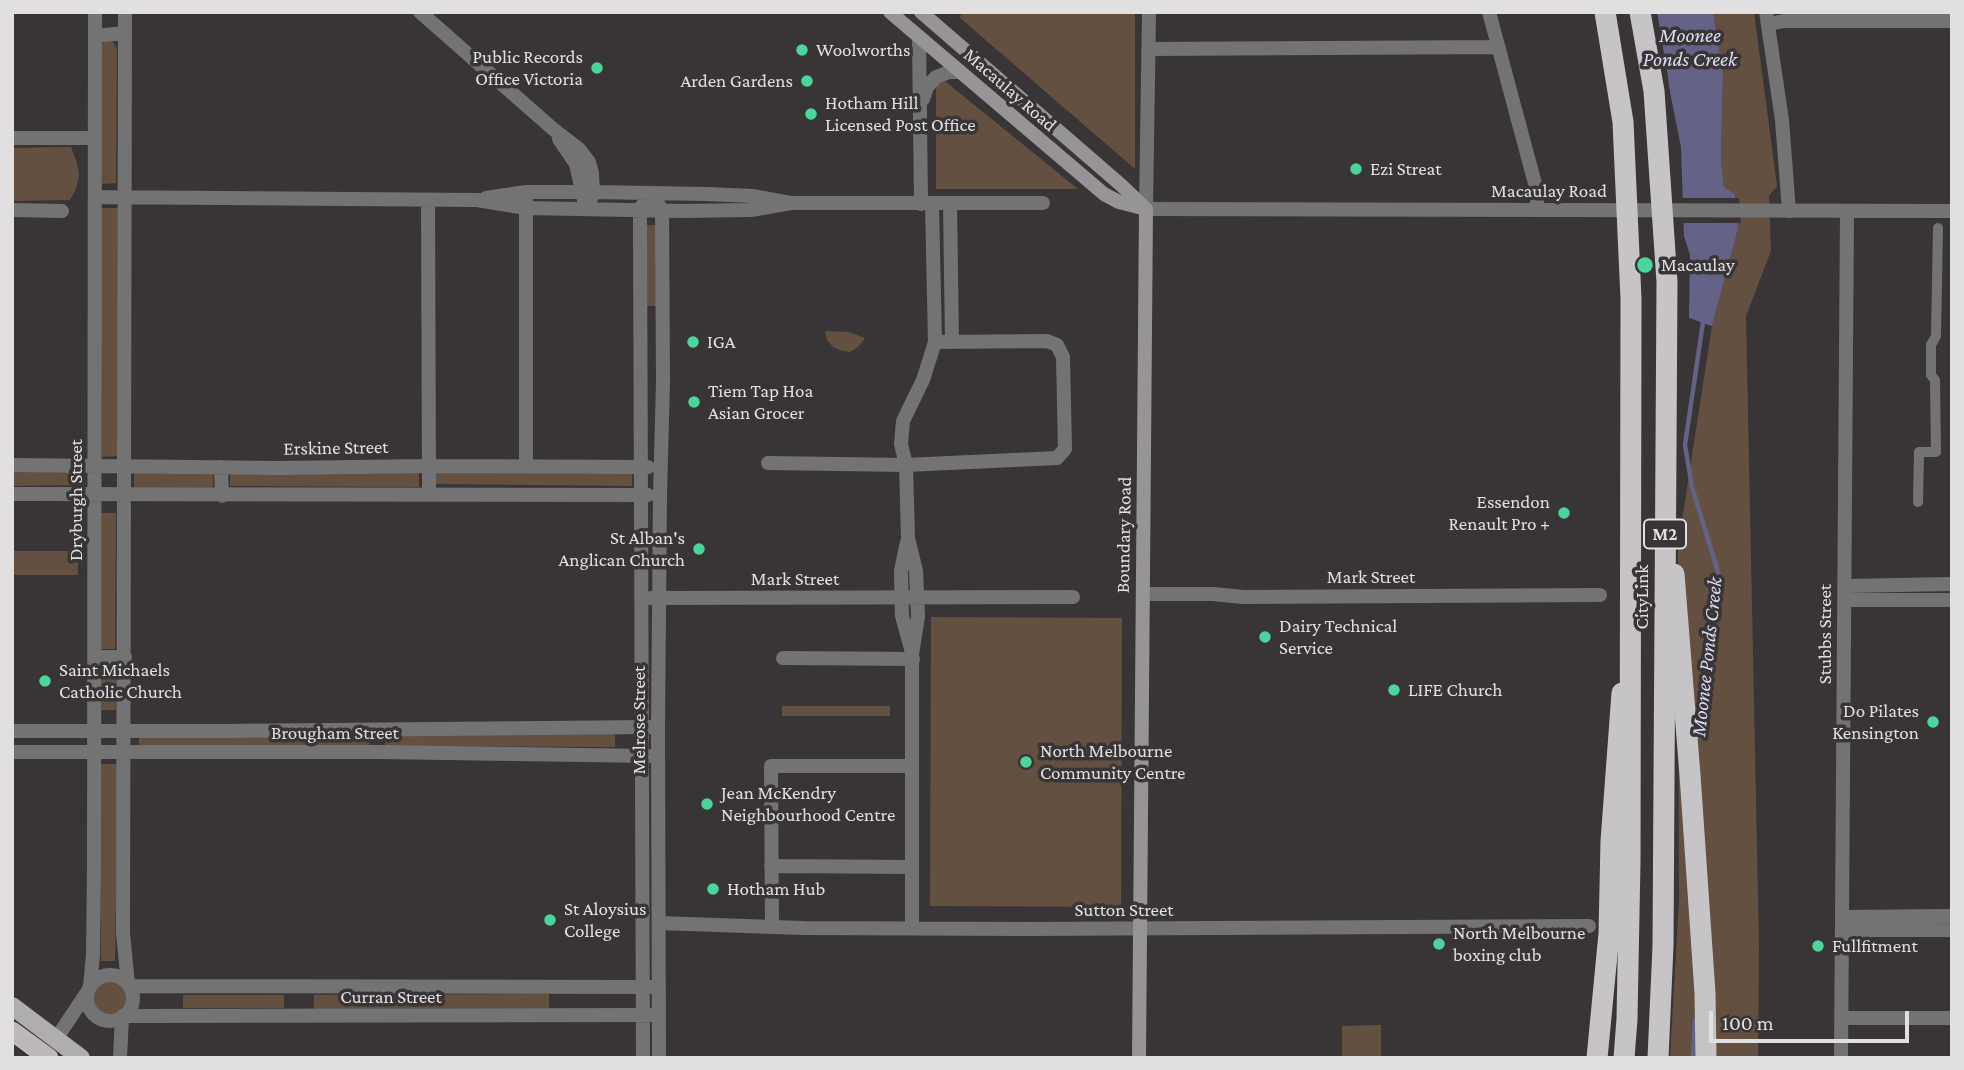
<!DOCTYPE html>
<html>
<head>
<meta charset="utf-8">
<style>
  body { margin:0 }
  #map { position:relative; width:1964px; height:1070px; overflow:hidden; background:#393537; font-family:"Crimson Pro",serif }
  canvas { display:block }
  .frame { position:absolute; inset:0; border:14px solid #e1dfe0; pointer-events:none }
  .scale { position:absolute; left:1709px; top:1011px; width:200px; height:32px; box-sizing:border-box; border:4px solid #e1dfe0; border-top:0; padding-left:9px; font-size:21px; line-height:24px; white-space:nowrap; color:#e1dfe0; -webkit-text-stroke:5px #393537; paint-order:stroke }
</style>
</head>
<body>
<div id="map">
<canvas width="1964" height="1070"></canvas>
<div class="frame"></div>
<div class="scale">100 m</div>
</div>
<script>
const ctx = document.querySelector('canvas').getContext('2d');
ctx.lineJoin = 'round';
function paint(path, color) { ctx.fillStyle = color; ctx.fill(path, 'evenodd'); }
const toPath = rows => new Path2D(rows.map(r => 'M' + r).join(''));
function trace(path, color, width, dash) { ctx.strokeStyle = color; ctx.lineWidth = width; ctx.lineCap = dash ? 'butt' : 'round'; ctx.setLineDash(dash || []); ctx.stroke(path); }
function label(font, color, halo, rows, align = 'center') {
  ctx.font = font + ' "Crimson Pro",serif'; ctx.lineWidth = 7; ctx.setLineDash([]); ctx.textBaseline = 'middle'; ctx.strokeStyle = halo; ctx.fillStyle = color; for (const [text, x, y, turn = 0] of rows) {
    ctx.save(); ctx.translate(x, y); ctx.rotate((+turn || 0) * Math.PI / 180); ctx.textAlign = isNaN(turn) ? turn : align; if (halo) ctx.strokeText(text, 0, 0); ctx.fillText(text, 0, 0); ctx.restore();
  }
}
const green = toPath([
  [964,12,1135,12,1135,169,959,17],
  [1713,12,1754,12,1777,186,1769,196,1771,251,1746,316,1759,946,1758,1058,1670,1058,1679,901,1678,546,1712,326,1738,229,1735,194,1724,187,1721,160,1723,73],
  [112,41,117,48,116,183,102,184,101,45,104,42],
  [941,78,1078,189,936,189,936,85],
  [71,147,77,163,79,175,76,189,70,200,12,201,12,148],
  [101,208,118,208,117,456,100,457],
  [645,225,656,225,656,306,645,306],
  [825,331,849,332,865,338,858,347,850,352,842,351,833,347,827,340],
  [12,472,78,472,79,485,12,486],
  [134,472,213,472,213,487,134,487],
  [230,472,419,473,419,487,230,486],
  [435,472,632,473,632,486,435,484],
  [101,513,116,513,115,649,101,649],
  [12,551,78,551,78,575,12,575],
  [931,617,1122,618,1121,907,930,906],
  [101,662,116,662,116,710,101,710],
  [782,706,890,706,890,716,782,716],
  [385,733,615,733,615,747,385,746],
  [139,734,369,735,369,748,139,747],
  [100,764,118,764,115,961,101,961],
  [781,810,890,810,890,820,781,820],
  '92 998a18 18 0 1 1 36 0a18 18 0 1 1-36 0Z',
  [549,994,549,1008,314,1009,314,995],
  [183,995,284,995,284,1008,183,1008],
  [1381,1025,1381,1058,1342,1058,1342,1026]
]);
const water = toPath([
  [1654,12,1713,12,1723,73,1721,160,1724,187,1735,194,1738,229,1712,326,1689,318,1690,255,1684,236,1681,147]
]);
const pier = toPath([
  [1650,12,1657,12,1668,77,1675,136],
  [1679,198,1739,198,1741,223,1680,223]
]);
const stream = toPath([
  [1697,738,1698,717,1712,644,1719,575,1692,487,1685,445,1703,322],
  [1693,1058,1695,1020]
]);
const pedestrian = toPath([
  [1918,502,1919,452,1936,452,1935,380,1931,375,1931,345,1936,336,1938,228]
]);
const minor = toPath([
  [125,12,123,933,128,984],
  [420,12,553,129,579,149,589,162,592,173,593,192,591,199],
  [1489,12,1537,191,1537,210],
  [1766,12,1782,120,1789,211],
  [1769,24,1784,21,1952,21],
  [95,36,125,33],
  [919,37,921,204],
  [1148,49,1498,47],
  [923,99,927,87,936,77,949,72,960,72],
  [12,138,95,138],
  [559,139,576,164,584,200],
  [651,193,662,210,663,382,660,495,658,727,659,1058],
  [96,197,477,200,526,208,683,211,751,210,791,203],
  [486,198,526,192,593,192,706,194,752,196,791,203,1043,203],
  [428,200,429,493],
  [526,200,526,466],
  [950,203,952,342],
  [1146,209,1149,12],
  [12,210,62,211],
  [768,463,906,465,1057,458,1065,449,1063,357,1057,345,1047,341,935,342],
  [12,465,279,468,429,466,648,467],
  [221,467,222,496],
  [12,494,648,495],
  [907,542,901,571,902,616,911,649],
  [1845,586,1952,584],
  [1143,594,1213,594,1243,597,1600,595],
  [651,598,1073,597],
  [1845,600,1952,600],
  [95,657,125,657],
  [783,658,913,659],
  [12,731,220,731,650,727],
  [12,752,378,752,651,756],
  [771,866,912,867],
  [1842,917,1952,916],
  [659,923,803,928,1026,929,1589,926],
  [772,927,771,766,912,766],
  [912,928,912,654,918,617,916,571,908,538,906,465,901,444,903,421,923,380,935,342,932,204],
  [1842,930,1952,930],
  '87 998a23 23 0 1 1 46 0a23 23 0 1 1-46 0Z',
  [129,986,653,987],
  [90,987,93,955,94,865,95,12],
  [123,1016,651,1015],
  [1842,1018,1952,1018],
  [56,1039,88,991],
  [120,1058,122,1017],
  [643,1058,640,228,640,209,651,193]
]);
const tertiary = toPath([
  [1146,209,1952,211],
  [1841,1058,1847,211]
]);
const secondary = toPath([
  [890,12,1104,194,1119,202,1146,209],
  [921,12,1121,185,1146,209],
  [1139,1058,1146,209]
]);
const primary = toPath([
  [12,1006,81,1058]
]);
const trunk = toPath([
  [12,1031,49,1058]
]);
const motorway = toPath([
  [1674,574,1690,775,1705,993,1706,1058],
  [1597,1058,1609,934,1611,841,1622,693]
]);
const tram = toPath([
  [12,1041,34,1058]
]);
const motorwayBridge = toPath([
  [1605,12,1623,122,1631,299,1630,861,1627,1019,1624,1058],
  [1640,12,1654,91,1667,282,1663,946,1658,1058]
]);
const markers = [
  [802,50,7,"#4bd49b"],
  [597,68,7,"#4bd49b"],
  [807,81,7,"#4bd49b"],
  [811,114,7,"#4bd49b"],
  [1356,169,7,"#4bd49b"],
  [1645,265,9,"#4bd49b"],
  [693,342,7,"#4bd49b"],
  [694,402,7,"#4bd49b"],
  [1564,513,7,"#4bd49b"],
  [699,549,7,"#4bd49b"],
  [1265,637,7,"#4bd49b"],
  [45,681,7,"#4bd49b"],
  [1394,690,7,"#4bd49b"],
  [1933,722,7,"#4bd49b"],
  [1026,762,7,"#4bd49b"],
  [707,804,7,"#4bd49b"],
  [713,889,7,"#4bd49b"],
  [550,920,7,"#4bd49b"],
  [1439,944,7,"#4bd49b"],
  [1818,946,7,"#4bd49b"]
];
const shields = [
  [1665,534,42]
];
const shieldNames = [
  ["M2",1665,534]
];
const poiNames = [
  ["Woolworths",816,50],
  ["Public Records",583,57,"right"],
  ["Office Victoria",583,79,"right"],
  ["Arden Gardens",793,81,"right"],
  ["Hotham Hill",825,103],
  ["Licensed Post Office",825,125],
  ["Ezi Streat",1370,169],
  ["Macaulay",1661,265],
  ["IGA",707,342],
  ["Tiem Tap Hoa",708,391],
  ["Asian Grocer",708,413],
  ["Essendon",1550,502,"right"],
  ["Renault Pro +",1550,524,"right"],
  ["St Alban's",685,538,"right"],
  ["Anglican Church",685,560,"right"],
  ["Dairy Technical",1279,626],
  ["Service",1279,648],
  ["Saint Michaels",59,670],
  ["Catholic Church",59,692],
  ["LIFE Church",1408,690],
  ["Do Pilates",1919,711,"right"],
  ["Kensington",1919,733,"right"],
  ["North Melbourne",1040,751],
  ["Community Centre",1040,773],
  ["Jean McKendry",721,793],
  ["Neighbourhood Centre",721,815],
  ["Hotham Hub",727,889],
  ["St Aloysius",564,909],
  ["College",564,931],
  ["North Melbourne",1453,933],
  ["boxing club",1453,955],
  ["Fullfitment",1832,946]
];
const streetNames = [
  ["Macaulay Road",1010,90,41],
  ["Macaulay Road",1549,191],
  ["Erskine Street",336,448,-1],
  ["Dryburgh Street",76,500,-90],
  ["Boundary Road",1124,535,-89],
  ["Mark Street",1371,577],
  ["Mark Street",795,579],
  ["CityLink",1642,597,-90],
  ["Stubbs Street",1825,634,-90],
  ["Melrose Street",639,720,-90],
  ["Brougham Street",335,733],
  ["Sutton Street",1124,910],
  ["Curran Street",391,997]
];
const waterNames = [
  ["Moonee",1690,36],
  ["Ponds Creek",1690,60],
  ["Moonee Ponds Creek",1707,657,-84]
];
paint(green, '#635040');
paint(water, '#656287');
paint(pier, '#393537');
trace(stream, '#656287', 4.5);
trace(pedestrian, '#747374', 10);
trace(minor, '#747374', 14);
trace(tertiary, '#747374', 14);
trace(secondary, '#969496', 14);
trace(primary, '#b0adb0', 18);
trace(trunk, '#bcb8bc', 19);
trace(motorway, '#c7c4c8', 21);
trace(tram, '#bebcbd', 2);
trace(motorwayBridge, '#c7c4c8', 21);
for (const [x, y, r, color] of markers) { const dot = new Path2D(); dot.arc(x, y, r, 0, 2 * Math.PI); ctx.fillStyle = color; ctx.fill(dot); trace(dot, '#393537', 2.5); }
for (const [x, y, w] of shields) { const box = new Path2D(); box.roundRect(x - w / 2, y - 14.5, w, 29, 5); ctx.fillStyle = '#393537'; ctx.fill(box); trace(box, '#e1dfe0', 2); }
label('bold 18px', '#e1dfe0', null, shieldNames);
label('19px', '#e1dfe0', '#393537', poiNames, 'left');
label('19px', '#e1dfe0', '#393537', streetNames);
label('italic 21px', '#dddcf6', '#393537', waterNames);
</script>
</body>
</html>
